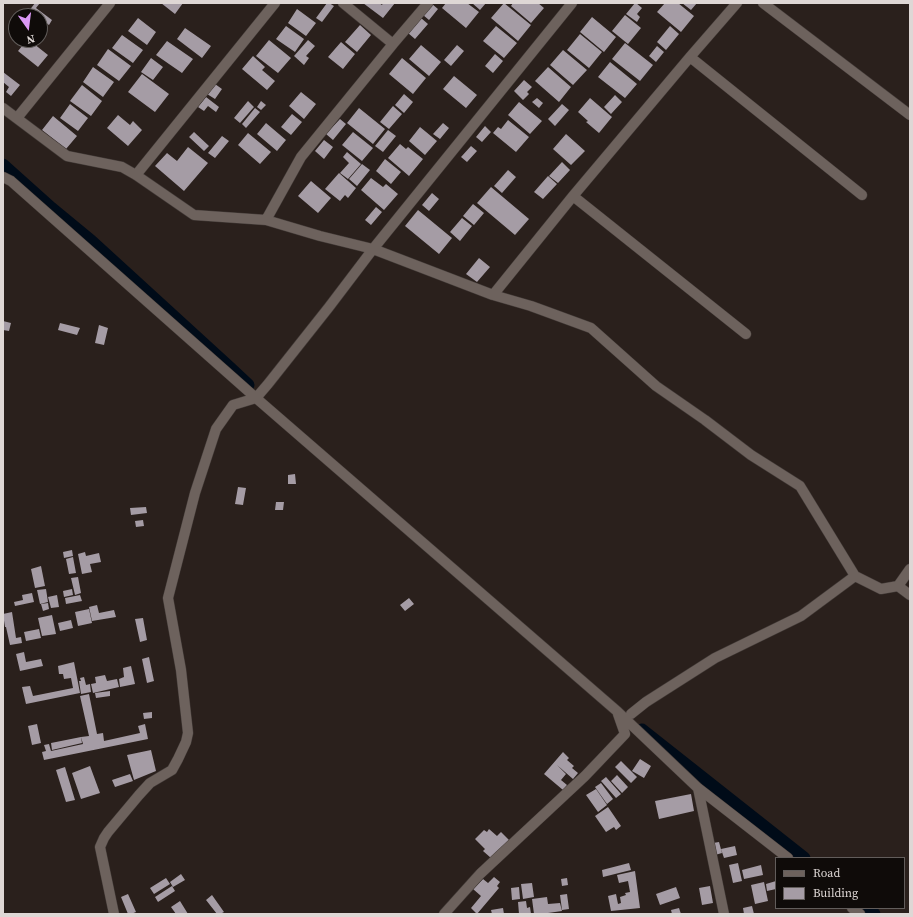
<!DOCTYPE html>
<html>
<head>
<meta charset="utf-8">
<style>
  body { margin:0 }
  #map { position:relative; width:913px; height:917px; overflow:hidden; background:#2a201c; font-family:"Source Serif 4",serif }
  canvas { display:block }
  .frame { position:absolute; inset:0; border:4px solid #ded7d5; pointer-events:none }
  .legend { position:absolute; left:775px; top:857px; width:130px; height:52px; box-sizing:border-box; background:#0f0b09; border:1px solid #625d5b; margin:0; padding:5px 7px; list-style:none; font-size:12px; color:#ded7d5 }
  .legend li { display:flex; align-items:center; gap:8px; height:20px }
  .legend b { width:20px; border:1px solid #625d5b }
  .north { position:absolute; left:8px; top:8px; width:40px; height:40px; box-sizing:border-box; background:#0f0b09; border:1px solid #625d5b; border-radius:50%; rotate:166deg; font-size:11px; font-weight:700; line-height:16px; text-align:center; color:#ded7d5 }
  .north::after { content:''; display:block; margin:auto; width:14px; height:18px; background:#db99f5; clip-path:polygon(50% 0,100% 100%,50% 72%,0 100%) }
</style>
</head>
<body>
<div id="map">
<canvas width="913" height="917"></canvas>
<div class="frame"></div>
<ul class="legend">
<li><b style="height:5px;background:#6d625d"></b>Road</li>
<li><b style="height:11px;background:#a59ca5"></b>Building</li>
</ul>
<div class="north">N</div>
</div>
<script>
const ctx = document.querySelector('canvas').getContext('2d');
ctx.lineJoin = 'round';
const toPath = rows => new Path2D(rows.map(r => 'M' + r).join(''));
function trace(path, color, width, dash) { ctx.strokeStyle = color; ctx.lineWidth = width; ctx.lineCap = dash ? 'butt' : 'round'; ctx.setLineDash(dash || []); ctx.stroke(path); }
function paint(path, color) { ctx.fillStyle = color; ctx.fill(path, 'evenodd'); }
const canal = toPath([
  [3,165,51,208,91,241,231,369,248,385],
  [642,730,804,858],
  [867,908,874,914]
]);
const building = toPath([
  [35,3,40,3,36,8,52,20,49,25,40,19,40,16,37,16,29,11],
  [161,3,183,3,175,14],
  [327,3,329,3,334,6,322,22,316,18],
  [363,3,379,3,382,5,383,3,395,3,383,18],
  [446,3,467,3,479,12,466,28,442,8],
  [472,3,486,3,480,10],
  [504,3,531,25,518,41,491,18],
  [513,3,538,3,544,8,531,23,511,6],
  [635,3,636,3,642,8,637,14,640,17,637,22,626,14],
  [665,3,678,3,694,16,681,32,657,12],
  [682,3,697,3,691,10],
  [432,4,438,9,429,20,423,15],
  [297,9,316,23,306,36,288,23],
  [625,15,641,28,628,44,612,31],
  [592,17,616,37,604,52,580,32],
  [138,18,156,32,147,45,128,31],
  [421,18,428,24,415,39,408,33],
  [360,25,371,35,357,52,345,42],
  [286,26,304,39,295,52,276,39],
  [496,26,517,43,504,58,483,41],
  [670,26,679,34,666,50,657,42],
  [185,28,211,46,202,58,177,39],
  [580,34,602,52,589,68,567,50],
  [122,35,143,50,133,63,112,48],
  [27,40,29,40,48,55,38,67,18,51],
  [269,40,291,58,278,73,256,56],
  [308,40,315,46,306,56,309,58,304,65,294,56],
  [167,41,193,59,182,73,156,55],
  [341,42,355,54,343,69,328,57],
  [625,43,653,65,640,81,612,59],
  [421,45,441,62,429,76,409,59],
  [457,45,464,51,451,66,444,60],
  [657,46,664,52,656,62,649,56],
  [108,49,131,66,119,81,97,65],
  [563,50,587,70,573,85,550,65],
  [495,54,503,61,493,73,485,66],
  [253,56,265,67,262,70,275,81,267,90,242,69],
  [151,58,163,67,153,80,141,72],
  [402,58,426,78,413,94,389,74],
  [610,62,637,84,625,98,598,77],
  [93,67,114,82,103,97,83,82],
  [548,67,571,87,559,102,535,81],
  [3,72,20,85,11,96,6,92,9,87,3,82],
  [142,74,169,94,155,112,128,92],
  [454,76,477,95,466,108,443,89],
  [524,80,532,87,527,92,529,94,523,100,514,91],
  [215,84,222,89,215,99,207,94],
  [82,85,102,101,91,116,70,101],
  [301,92,316,104,304,119,289,106],
  [404,94,413,102,404,113,395,105],
  [615,95,622,102,611,114,604,107],
  [206,97,219,107,216,112,208,106,204,111,198,107],
  [537,98,543,103,539,108,532,102],
  [590,98,612,117,599,133,586,122,588,121,578,112],
  [248,101,254,107,240,123,234,118],
  [261,101,266,105,261,110,257,107],
  [519,102,542,121,530,134,508,115],
  [70,104,88,118,78,131,60,118],
  [562,104,569,110,555,126,548,119],
  [393,106,402,114,389,129,380,122],
  [255,108,260,112,246,128,242,124],
  [359,108,385,129,373,144,347,123],
  [292,114,302,122,291,135,281,127],
  [118,115,130,125,133,121,142,130,128,146,107,128],
  [53,116,77,136,66,149,42,130],
  [340,119,346,124,333,140,326,134],
  [508,120,529,137,516,152,493,133,498,127,501,129],
  [266,123,286,140,277,151,257,134],
  [443,123,449,128,440,139,433,134],
  [485,126,491,132,482,142,476,137],
  [420,127,437,141,425,155,409,141],
  [388,130,396,136,383,152,375,146],
  [194,132,209,146,204,151,189,137],
  [353,132,373,148,362,161,342,145],
  [248,133,271,152,260,164,238,145],
  [566,134,585,151,571,165,553,149],
  [222,136,229,141,215,158,208,153],
  [324,140,333,147,324,159,315,151],
  [400,144,406,149,408,147,423,159,409,176,388,158],
  [471,146,477,151,467,162,461,157],
  [188,147,208,163,184,191,155,166,167,153,177,161],
  [347,152,361,164,348,179,340,173,349,163,343,157],
  [385,159,401,172,391,184,376,171],
  [562,162,570,170,558,183,549,176],
  [362,164,370,170,357,186,349,179],
  [508,170,516,177,502,193,494,186],
  [339,173,356,188,348,198,345,195,340,201,325,189],
  [548,176,557,184,543,199,534,192],
  [371,178,383,187,386,184,398,194,384,210,361,190],
  [311,181,331,198,318,213,298,196],
  [491,187,529,219,515,235,477,203],
  [432,193,439,199,429,211,422,205],
  [473,204,484,213,474,225,463,216],
  [376,207,382,212,371,225,365,220],
  [418,210,452,238,439,254,405,226],
  [462,218,472,226,460,241,450,232],
  [479,258,490,267,477,282,466,274],
  [3,321,11,323,9,331,3,330],
  [60,323,80,328,77,335,58,330],
  [99,325,108,328,104,345,95,343],
  [295,474,296,484,288,484,288,475],
  [238,487,246,488,243,505,235,504],
  [276,502,284,502,283,510,275,510],
  [146,507,147,513,131,515,130,508],
  [143,520,144,526,136,527,135,521],
  [72,550,73,556,64,558,63,552],
  [85,552,86,556,99,553,101,562,90,564,92,572,82,574,78,554],
  [73,557,76,573,69,574,66,559],
  [41,566,45,586,35,588,31,569],
  [78,577,81,593,75,595,71,578],
  [46,589,48,602,40,604,37,590],
  [72,589,73,595,64,597,63,591],
  [32,593,34,602,15,606,14,602,23,600,22,595],
  [57,595,59,607,51,608,48,597],
  [80,595,82,601,66,604,65,598],
  [409,598,414,604,405,611,400,605],
  [48,603,49,609,43,611,41,604],
  [97,605,99,613,114,610,116,617,92,621,89,607],
  [89,609,92,623,78,626,75,612],
  [12,612,16,638,21,637,22,643,10,645,6,627,5,627,3,614],
  [52,615,56,634,42,636,38,618],
  [143,618,147,640,140,642,135,619],
  [71,620,73,628,60,631,58,623],
  [39,629,41,638,26,641,24,632],
  [24,652,26,662,41,659,43,666,20,671,16,654],
  [149,657,154,681,147,683,142,659],
  [74,662,80,693,26,704,22,687,30,686,33,696,73,688,71,678,64,679,63,674,59,674,58,666],
  [131,666,135,684,120,687,119,679,124,677,123,668],
  [105,675,107,681,117,679,119,687,93,693,91,684,96,683,95,677],
  [84,677,86,685,90,684,91,692,81,694,79,681,81,681,80,678],
  [110,691,110,696,96,698,95,693],
  [89,694,97,734,103,733,104,741,140,733,138,726,145,724,148,739,44,760,42,752,46,751,44,745,49,744,51,751,83,744,81,737,89,736,80,696],
  [152,712,152,718,144,719,143,713],
  [37,724,41,743,32,745,28,726],
  [81,737,82,743,52,750,51,743],
  [151,750,156,771,134,780,127,755],
  [563,752,569,758,567,760,574,766,572,768,578,773,573,779,557,765,566,774,561,780,567,785,563,790,544,774],
  [640,759,651,766,644,778,632,771],
  [621,761,637,777,631,783,615,767],
  [90,766,100,793,81,799,72,773],
  [65,767,75,800,66,802,56,770],
  [130,774,133,781,115,787,112,780],
  [617,775,628,787,622,793,611,781],
  [606,777,621,794,616,798,601,781],
  [601,783,613,799,607,804,595,787],
  [596,789,607,805,598,812,586,795],
  [691,794,694,811,659,819,655,801],
  [608,807,621,826,616,830,614,827,606,832,595,816],
  [489,829,497,836,501,832,509,840,491,858,483,851,485,849,475,839,484,830,487,832],
  [719,842,722,853,715,855,713,843],
  [735,846,737,855,724,858,721,849],
  [629,863,631,870,603,877,602,870],
  [738,863,742,881,733,883,729,865],
  [761,865,763,875,744,879,742,870],
  [635,871,640,908,611,911,608,896,616,894,618,904,621,903,620,897,626,895,625,893,630,892,628,881,619,883,617,875],
  [181,874,185,880,173,887,170,882],
  [494,877,500,882,497,886,499,888,477,914,471,908,481,896,473,889,483,879,488,883],
  [166,878,170,884,154,894,150,888],
  [567,878,568,885,562,886,561,879],
  [776,881,776,889,767,891,766,884],
  [764,882,768,901,755,904,751,885],
  [532,883,534,897,523,899,521,884],
  [172,886,175,891,158,902,155,897],
  [710,886,713,903,702,905,699,888],
  [519,887,520,899,512,900,511,888],
  [676,887,680,898,660,905,656,894],
  [128,894,136,912,131,914,128,914,121,897],
  [567,894,569,909,562,910,560,895],
  [212,895,224,912,220,914,217,914,206,900],
  [547,897,548,904,560,903,562,911,541,914,534,914,532,899],
  [180,901,188,914,176,914,171,907],
  [526,901,527,908,530,907,531,914,519,914,518,902],
  [752,906,754,914,744,914,743,908],
  [503,908,504,914,492,914,491,910],
  [679,908,681,914,672,914,671,910]
]);
const minor = toPath([
  [343,3,393,44],
  [763,3,910,115],
  [690,57,862,195],
  [3,108,67,156,122,167,136,175,194,215,266,220,320,236,373,249,493,295,531,306,591,328,656,386,705,420,751,455,800,486,855,576,881,589,898,586,910,595],
  [17,118,110,3],
  [136,175,275,3],
  [3,177,11,181,256,398,618,712,698,788,788,858],
  [573,196,746,334],
  [266,220,301,157,393,44,428,3],
  [493,295,573,196,690,57,737,3],
  [898,586,910,569],
  [631,714,646,702,715,658,801,616,855,576],
  [698,788,724,914],
  [852,908,860,914],
  [114,914,100,847,104,838,108,832,139,795,150,783,172,770,178,759,186,742,188,733,181,670,168,598,195,493,216,429,233,405,256,398,268,384,329,307,373,249,572,3],
  [444,914,480,874,585,776,625,734,618,714]
]);
trace(canal, '#000b18', 13);
paint(building, '#a59ca5');
trace(minor, '#433b38', 11);
trace(minor, '#6d625d', 10);
</script>
</body>
</html>
